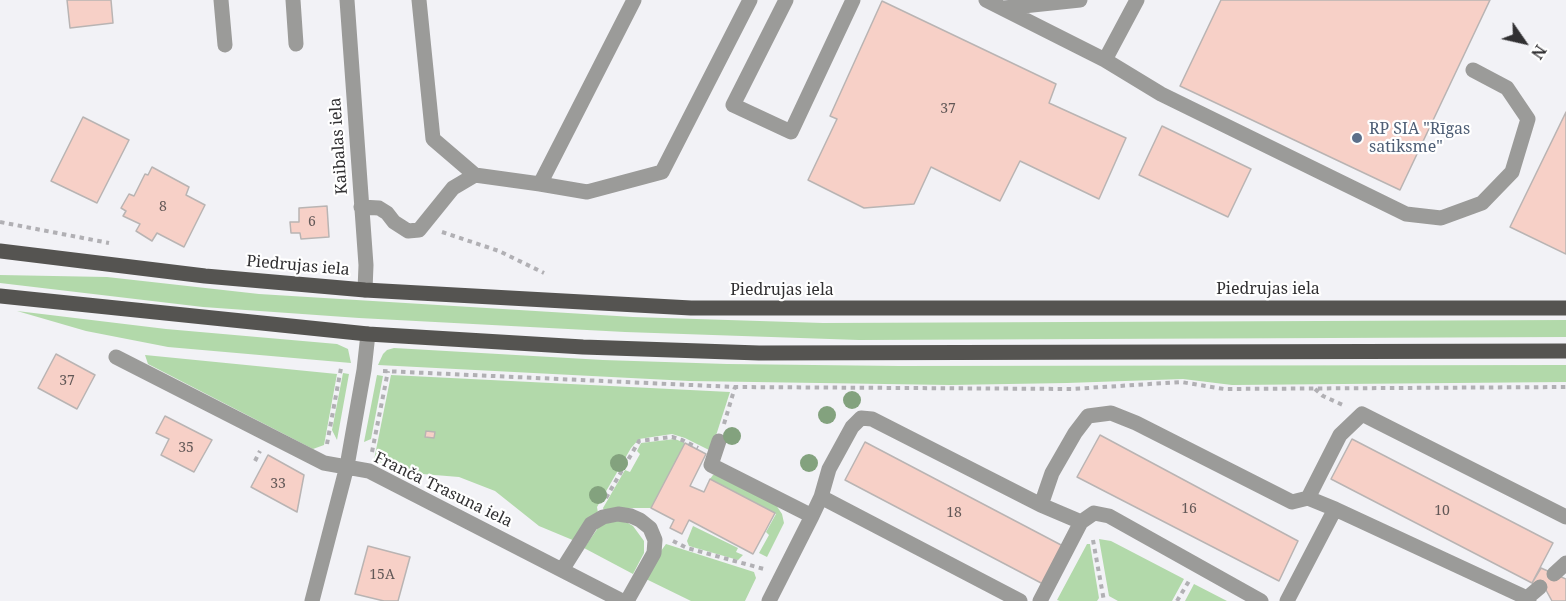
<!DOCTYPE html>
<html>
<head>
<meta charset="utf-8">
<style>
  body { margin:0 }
  #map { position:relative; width:1566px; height:601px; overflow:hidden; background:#f2f2f6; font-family:"Noto Serif",serif }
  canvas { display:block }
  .north { position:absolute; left:1494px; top:12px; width:60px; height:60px; -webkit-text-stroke:4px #fff; paint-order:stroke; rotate:124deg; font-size:16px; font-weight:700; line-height:24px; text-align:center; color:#313032 }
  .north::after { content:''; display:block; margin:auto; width:21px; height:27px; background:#313032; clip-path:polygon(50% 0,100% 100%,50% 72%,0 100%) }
</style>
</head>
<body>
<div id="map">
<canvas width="1566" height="601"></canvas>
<div class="north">N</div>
</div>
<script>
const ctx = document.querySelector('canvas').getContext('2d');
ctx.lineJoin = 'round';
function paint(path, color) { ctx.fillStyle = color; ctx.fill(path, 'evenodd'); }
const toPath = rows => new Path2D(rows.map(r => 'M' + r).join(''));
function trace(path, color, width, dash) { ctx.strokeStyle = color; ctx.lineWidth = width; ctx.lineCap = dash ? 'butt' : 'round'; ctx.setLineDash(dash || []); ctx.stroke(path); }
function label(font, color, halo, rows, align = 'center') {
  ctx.font = font + ' "Noto Serif",serif'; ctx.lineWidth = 4.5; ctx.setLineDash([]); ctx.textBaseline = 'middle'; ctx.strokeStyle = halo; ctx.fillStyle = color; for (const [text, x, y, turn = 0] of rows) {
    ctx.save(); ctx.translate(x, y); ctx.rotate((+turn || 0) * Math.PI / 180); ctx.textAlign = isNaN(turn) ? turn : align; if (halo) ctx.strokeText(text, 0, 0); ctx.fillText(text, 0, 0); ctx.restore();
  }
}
const green = toPath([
  [0,275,107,277,259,294,633,317,823,323,1566,320,1566,337,859,340,625,332,359,318,203,307,0,283],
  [17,311,166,329,337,344,348,349,351,363,168,347,86,331],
  [394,348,603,360,727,364,899,366,1566,365,1566,382,1232,385,1183,379,1067,383,950,385,689,381,378,365,383,354,387,350],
  [145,355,337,374,324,445,313,449,148,364],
  [343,373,349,374,337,440,332,430],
  [377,375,383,376,371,439,364,442],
  [391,375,730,392,711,451,685,438,672,434,639,439,631,448,597,507,598,513,575,541,539,526,495,491,459,477,398,472,374,460],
  [675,439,685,443,651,508,619,508,604,511,603,508,625,470,630,472,640,454,637,451,641,443],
  [713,475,717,475,776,505,782,514,784,523,767,557,759,553,769,535,766,532,776,514,710,479],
  [616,520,628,523,633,526,644,541,644,553,633,574,584,548,600,525],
  [693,526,738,548,736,552,743,555,738,560,689,546,687,541],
  [1099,539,1111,541,1184,579,1172,601,1118,601,1109,596],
  [666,544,754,572,756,578,745,601,691,601,646,579,656,558],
  [1087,544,1090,544,1099,598,1097,601,1060,601,1057,600],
  [1194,584,1227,601,1185,601]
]);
const building = toPath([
  [67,0,111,0,113,23,70,28,67,0],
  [1221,0,1490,0,1400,190,1180,86,1221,0],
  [882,1,1056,84,1049,103,1126,138,1099,199,1020,161,1000,201,931,167,914,204,864,208,808,180,837,119,830,116,882,1],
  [1566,112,1566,254,1510,227,1566,112],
  [83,117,129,140,97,203,51,181,83,117],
  [1162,126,1251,169,1228,217,1139,175,1162,126],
  [152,167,189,187,186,195,205,205,184,247,157,233,152,241,136,231,140,224,123,216,126,211,121,208,129,194,134,196,145,174,148,175,152,167],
  [327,206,329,237,301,239,300,233,291,233,290,222,299,222,299,208,327,206],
  [56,354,95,375,77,409,38,388,56,354],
  [165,416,212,440,194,472,161,455,169,439,156,433,165,416],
  [426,431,435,432,434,438,425,437,426,431],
  [1100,435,1298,541,1279,581,1077,477,1100,435],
  [1352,439,1553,543,1532,583,1331,479,1352,439],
  [865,442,1063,546,1043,584,845,480,865,442],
  [685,443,706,454,690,486,704,492,710,479,775,513,753,554,689,520,682,534,670,528,674,520,651,508,685,443],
  [268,455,304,475,297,512,251,487,268,455],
  [368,546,410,557,398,601,384,601,355,594,368,546],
  [1541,568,1566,579,1566,601,1552,601,1546,590,1532,583,1541,568]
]);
const path = toPath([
  [0,222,109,243],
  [442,232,499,251,544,273],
  [383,371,735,387,1072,389,1181,382,1224,389,1566,387],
  [1315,389,1323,396,1345,406],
  [724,424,735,387],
  [327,444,341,368],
  [372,452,388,371],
  [255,461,260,451],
  [606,498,639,441,672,437,682,440,698,448],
  [1093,540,1104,601],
  [673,541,687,548,764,569],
  [1177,601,1189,581]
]);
const minor = toPath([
  [221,0,225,45],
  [293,0,296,44],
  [347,0,366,265,365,290],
  [419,0,433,139,475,175],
  [786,0,733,105,791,132,853,0],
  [986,0,1105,60,1161,94,1406,214,1441,218,1482,203,1512,172,1528,119,1507,88,1473,70],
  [1004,8,1080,0],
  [1105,60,1137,0],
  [540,184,587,192,662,172,750,0],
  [361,207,379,208,387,213,394,222,408,231,419,230,453,188,475,175,540,184,634,0],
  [116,357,324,463,369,471,622,601],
  [719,441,711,465,812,516],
  [821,497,1020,601],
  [1308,498,1340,435,1362,414,1566,517],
  [1041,505,1052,473,1075,433,1088,416,1111,413,1136,423,1292,502,1308,498,1335,509,1527,598,1529,601],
  [562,570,591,524,603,517,618,514,631,516,640,520,650,528,655,540,654,553,627,601],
  [1554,574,1566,563],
  [1527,598,1540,587],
  [312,601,347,466,364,370,368,334],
  [769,601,812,516,821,497,829,469,852,427,861,418,872,419,1041,505,1081,522,1094,513,1109,516,1261,601],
  [1040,601,1081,522],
  [1287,601,1335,509]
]);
const major = toPath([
  [0,251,205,276,365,290,691,308,1566,308],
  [0,296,368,334,583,347,759,353,1566,351]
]);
const trees = [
  [852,400],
  [827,415],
  [732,436],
  [619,463],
  [809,463],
  [598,495]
];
const markers = [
  [1357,138,6,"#5c6f8a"]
];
const numberNames = [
  ["37",948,109],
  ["8",163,207],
  ["6",312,222],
  ["37",67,381],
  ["35",186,448],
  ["33",278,484],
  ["16",1189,509],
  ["10",1442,511],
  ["18",954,513],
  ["15A",382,575]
];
const serviceNames = [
  ["RP SIA \"Rīgas",1369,129],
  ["satiksme\"",1369,147]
];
const streetNames = [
  ["Kaibalas iela",339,146,-94],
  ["Piedrujas iela",298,266,5],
  ["Piedrujas iela",1268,289],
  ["Piedrujas iela",782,290],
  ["Franča Trasuna iela",443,490,26]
];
paint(green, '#b2d9aa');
paint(building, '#f7d0c7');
trace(building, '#b9b4b3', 1.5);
trace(path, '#b1b0b4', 4, [4.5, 4.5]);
trace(minor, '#9b9b99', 15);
trace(major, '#555451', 15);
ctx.fillStyle = '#83a27e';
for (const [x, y] of trees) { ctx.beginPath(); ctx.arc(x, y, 9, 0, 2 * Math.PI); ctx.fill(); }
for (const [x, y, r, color] of markers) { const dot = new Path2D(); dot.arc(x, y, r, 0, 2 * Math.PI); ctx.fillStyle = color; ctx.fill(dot); trace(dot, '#fff', 2); }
label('14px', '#625857', null, numberNames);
label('16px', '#4e5e75', '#fff', serviceNames, 'left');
label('16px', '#313032', '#fff', streetNames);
</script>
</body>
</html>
